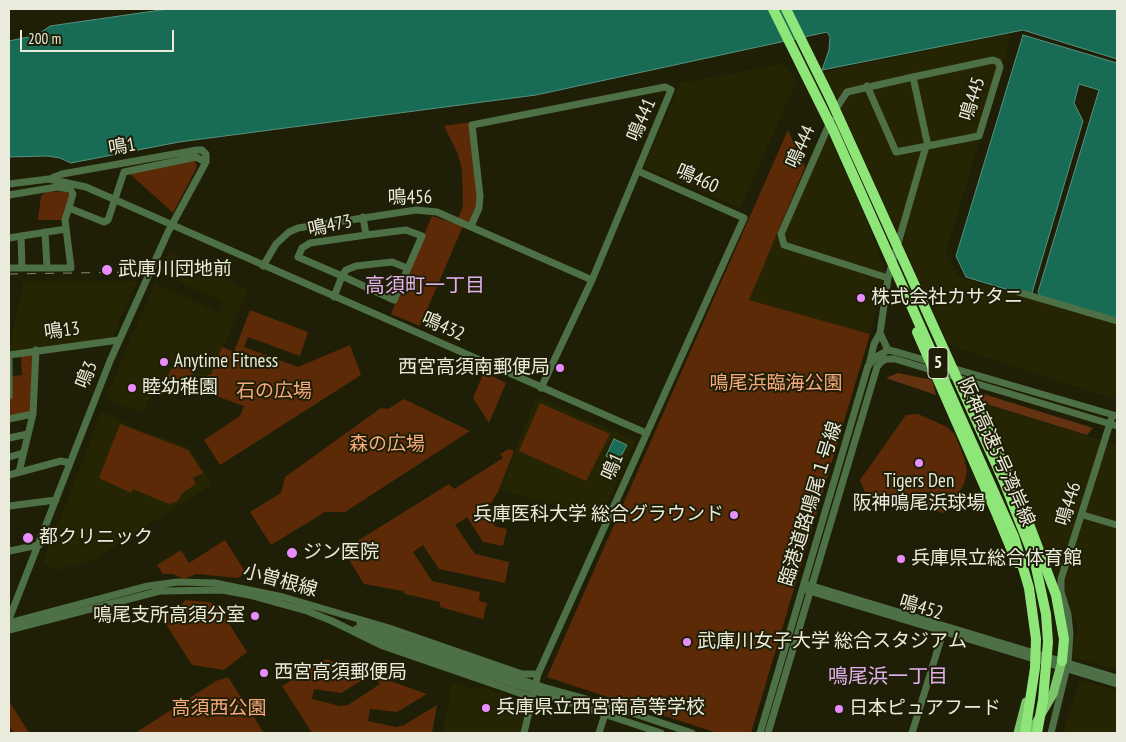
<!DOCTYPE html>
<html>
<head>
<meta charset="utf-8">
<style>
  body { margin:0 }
  #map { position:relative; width:1126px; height:742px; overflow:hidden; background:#1f1f07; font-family:"PT Sans Narrow",sans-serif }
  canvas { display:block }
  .frame { position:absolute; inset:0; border:10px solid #eaebdc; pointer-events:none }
  .scale { position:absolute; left:20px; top:30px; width:154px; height:22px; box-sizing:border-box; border:2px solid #eaebdc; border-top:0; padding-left:6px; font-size:15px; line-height:18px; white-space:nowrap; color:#eaebdc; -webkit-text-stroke:4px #1f1f07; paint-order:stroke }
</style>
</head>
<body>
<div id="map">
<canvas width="1126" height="742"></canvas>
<div class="frame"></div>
<div class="scale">200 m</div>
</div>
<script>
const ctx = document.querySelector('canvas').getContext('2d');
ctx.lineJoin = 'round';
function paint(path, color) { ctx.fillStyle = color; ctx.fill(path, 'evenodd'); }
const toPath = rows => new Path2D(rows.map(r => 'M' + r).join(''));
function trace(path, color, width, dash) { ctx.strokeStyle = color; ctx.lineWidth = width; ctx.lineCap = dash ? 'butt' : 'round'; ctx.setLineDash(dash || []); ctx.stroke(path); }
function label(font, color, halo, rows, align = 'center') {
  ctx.font = font + ' "PT Sans Narrow","Noto Sans JP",sans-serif'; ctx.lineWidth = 4; ctx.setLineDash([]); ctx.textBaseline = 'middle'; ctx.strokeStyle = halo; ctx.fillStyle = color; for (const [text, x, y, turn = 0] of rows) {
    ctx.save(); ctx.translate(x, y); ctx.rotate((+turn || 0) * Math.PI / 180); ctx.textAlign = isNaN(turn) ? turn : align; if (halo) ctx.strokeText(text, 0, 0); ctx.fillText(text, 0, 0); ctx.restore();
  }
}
const built = toPath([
  [1006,34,1011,36,946,253,958,277,1117,324,1117,400,949,345,824,72],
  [783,64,797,81,740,208,644,167,680,83],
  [824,126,861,207,886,271,870,334,748,300],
  [169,252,248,290,211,374,177,387,158,378,143,413,106,398,155,283,218,313,223,302,160,272],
  [23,281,137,281,112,338,9,352],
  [536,397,634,440,636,442,598,523,559,507,501,489],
  [981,403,1117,445,1117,670,1076,658,1072,654,1078,628],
  [102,412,136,429,189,447,212,484,91,561,57,570,42,564],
  [1080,680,1117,691,1117,733,1063,733],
  [455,682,469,688,483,687,525,702,521,733,443,733,452,683]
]);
const green = toPath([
  [471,122,479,197,477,208,469,228,463,226,420,326,391,314,432,216,456,224,463,206,462,170,458,154,444,126],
  [788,130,805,167,749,300,870,334,751,733,717,733,547,677],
  [194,159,197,167,173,213,129,173],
  [47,191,67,192,70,196,62,220,38,220,41,196],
  [250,310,308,332,300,356,248,337,244,347,298,367,350,345,361,375,220,465,204,440,240,416,244,406,199,390,199,378,211,374,222,347,234,352],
  [34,352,32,413,9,417,12,376,22,375,21,354],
  [176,359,195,368,190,380,178,385,166,380],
  [484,372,506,383,489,423,473,398],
  [404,399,470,431,345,512,325,512,271,545,250,512,281,493,285,477,381,408,388,409],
  [540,403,610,434,586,481,519,451],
  [918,414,947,427,955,435,964,457,967,470,965,481,955,502,943,513,866,495,860,480,906,415],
  [120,424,188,450,203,473,193,478,196,484,181,494,178,501,169,504,133,489,131,493,99,478],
  [509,449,514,451,498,492,490,505,497,512,494,526,507,529,503,546,483,542,467,517,455,525,475,554,509,562,505,583,439,569,423,545,413,552,432,581,480,592,479,601,487,603,483,619,440,607,440,602,405,594,403,591,364,584,343,550,449,484,454,489,503,458,500,454],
  [225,540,246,573,238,578,197,574,184,579,173,574,163,574,157,565,181,550,189,563],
  [185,600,209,602,217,605,247,652,224,670,192,665,162,618,179,608],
  [326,659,371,675,341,693,314,689,312,699,340,706,348,705,380,684,376,676,427,694,397,712,370,709,368,721,396,727,404,725,437,705,432,733,312,733,282,686],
  [228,677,264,733,135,733,216,681],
  [9,701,29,733,14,733,9,726]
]);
const forest = toPath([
  [898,373,932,380,936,395,886,378],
  [977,392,1093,428,1087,435,980,402,976,396]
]);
const water = toPath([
  [168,9,1117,9,1117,59,1023,30,822,70,829,50,830,37,827,32,536,95,179,142,71,163,60,158,48,156,9,157,9,41,37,35,50,26,168,9],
  [1023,35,1117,63,1117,319,1040,296,1038,292,1099,90,1079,84,1074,103,1083,121,1032,293,1022,294,966,277,956,256,1023,35],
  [614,439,627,445,618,462,606,456,614,439]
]);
const minor = toPath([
  [867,86,896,152,979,136,1000,67,998,62,993,60,913,77],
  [835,110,847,92,913,77,928,146],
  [831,120,781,234,784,245,888,278],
  [9,184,49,179,86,187,646,433],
  [9,195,57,187,70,189,73,194,65,220,71,268,9,268],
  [69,208,104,222,108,220,124,172,196,157,206,162],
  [471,226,479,208,480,196,472,125,665,87,671,90,592,280,541,388],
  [45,232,47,268],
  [366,235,406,230,422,236,394,300,342,276,346,270,356,266,392,262,407,268],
  [21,236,22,268],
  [9,238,66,229],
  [263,266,276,244,289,232,298,228,416,210,437,212,592,280],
  [1018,292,1117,321],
  [334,297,342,276,298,257,302,248,310,243,366,235,363,217],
  [880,333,888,350],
  [9,355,119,340],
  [869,365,874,344,880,333,888,278,926,146],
  [9,396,9,355],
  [33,414,36,350],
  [9,419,33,414,19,472],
  [9,438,28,434],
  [9,457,23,453],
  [9,475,61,461,70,463],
  [9,506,56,500],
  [1083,515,1117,525],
  [9,551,39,545],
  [809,585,1117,678],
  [806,590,1117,684],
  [9,619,110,361,168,232,206,162,206,154,202,150,197,150,62,174,52,178],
  [9,623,148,586,178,582,215,583,283,597,389,628,522,674,538,674],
  [360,624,394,637],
  [356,629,392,643],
  [9,630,160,591,222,590,249,595,307,611,332,621,383,646,531,697],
  [549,689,611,706,692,733],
  [547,695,661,733],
  [524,733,538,674,744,218,638,171],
  [599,733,605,714,603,710],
  [760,733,868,366,876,357,888,350,897,352,1117,416],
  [768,733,877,367,881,362,886,359,895,359,1117,426],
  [912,733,944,629],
  [1051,733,1068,663,1070,634,1068,614,1061,592,1061,579,1111,420]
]);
const major = toPath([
  [1018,733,1026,702],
  [1030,733,1053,694,1062,661]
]);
const highway = toPath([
  [983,418,1026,516,1056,595,1064,639,1062,661],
  [998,517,1017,563]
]);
const rail = toPath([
  [9,274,135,272]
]);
const minorBridge = toPath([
  [394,637,549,689],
  [392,643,547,695]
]);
const highwayBridge = toPath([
  [773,9,833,130,1014,537,1029,588,1036,639,1035,668,1025,733],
  [786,9,830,98,1004,482,1034,558,1046,614,1048,642,1043,700,1037,733],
  [917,332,998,517],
  [972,398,983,418]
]);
const markers = [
  [107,270,6,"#e98dfe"],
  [861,298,5,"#e98dfe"],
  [164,362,5,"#e98dfe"],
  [560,368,5,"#e98dfe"],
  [132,388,5,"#e98dfe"],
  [919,463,5,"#e98dfe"],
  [734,515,5,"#e98dfe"],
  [28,538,6,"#e98dfe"],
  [292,553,6,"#e98dfe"],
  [901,559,5,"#e98dfe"],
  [255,616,5,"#e98dfe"],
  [687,642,5,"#e98dfe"],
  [264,673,5,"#e98dfe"],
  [486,708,5,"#e98dfe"],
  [839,709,5,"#e98dfe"]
];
const shields = [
  [938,363,20]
];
const shieldNames = [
  ["5",938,363]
];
const streetNames = [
  ["鳴445",973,99,-73],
  ["鳴441",642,120,-67],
  ["鳴1",122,147,-10],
  ["鳴444",801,147,-66],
  ["鳴460",697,179,24],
  ["鳴456",410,198,-1],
  ["鳴473",330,226,-12],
  ["鳴432",443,327,24],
  ["鳴13",62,331,-7],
  ["鳴3",87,375,-68],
  ["阪神高速5号湾岸線",996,452,66],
  ["鳴1",613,467,-66],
  ["臨港道路鳴尾１号線",811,504,-73],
  ["鳴446",1069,504,-73],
  ["小曽根線",280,581,15],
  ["鳴452",921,608,17]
];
const poiNames = [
  ["武庫川団地前",118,270],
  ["株式会社カサタニ",871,298],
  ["Anytime Fitness",174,362],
  ["西宮高須南郵便局",550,368,"right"],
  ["睦幼稚園",142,388],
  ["Tigers Den",919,482,"center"],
  ["阪神鳴尾浜球場",919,504,"center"],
  ["兵庫医科大学 総合グラウンド",724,515,"right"],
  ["都クリニック",39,538],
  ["ジン医院",303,553],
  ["兵庫県立総合体育館",911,559],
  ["鳴尾支所高須分室",245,616,"right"],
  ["武庫川女子大学 総合スタジアム",697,642],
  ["西宮高須郵便局",274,673],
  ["兵庫県立西宮南高等学校",496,708],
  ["日本ピュアフード",849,709]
];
const parkNames = [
  ["鳴尾浜臨海公園",776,384],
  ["石の広場",274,392],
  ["森の広場",387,445],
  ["高須西公園",219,709]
];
const neighbourhoodNames = [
  ["高須町一丁目",425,286],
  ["鳴尾浜一丁目",888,677]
];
paint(built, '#252504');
paint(green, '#5c2a07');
paint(forest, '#653211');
paint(water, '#186c55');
trace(water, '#57927e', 1);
trace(minor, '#4e7046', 7);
trace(major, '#7cc56b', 9);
trace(highway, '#8ee679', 10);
trace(rail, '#888975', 1, [9, 9]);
trace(minorBridge, '#4e7046', 7);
trace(highwayBridge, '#8ee679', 10);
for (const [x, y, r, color] of markers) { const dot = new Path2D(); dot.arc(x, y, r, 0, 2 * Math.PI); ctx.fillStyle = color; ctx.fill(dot); trace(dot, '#1f1f07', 2); }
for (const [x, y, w] of shields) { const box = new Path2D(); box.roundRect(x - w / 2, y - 15.5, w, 31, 4); ctx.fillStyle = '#1f1f07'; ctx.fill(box); trace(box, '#eaebdc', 1); }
label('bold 18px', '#eaebdc', null, shieldNames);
label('19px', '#eaebdc', '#1f1f07', streetNames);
label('19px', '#eaebdc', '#1f1f07', poiNames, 'left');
label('19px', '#f9aa7e', '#1f1f07', parkNames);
label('20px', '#e2b0ed', '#1f1f07', neighbourhoodNames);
</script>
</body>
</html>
